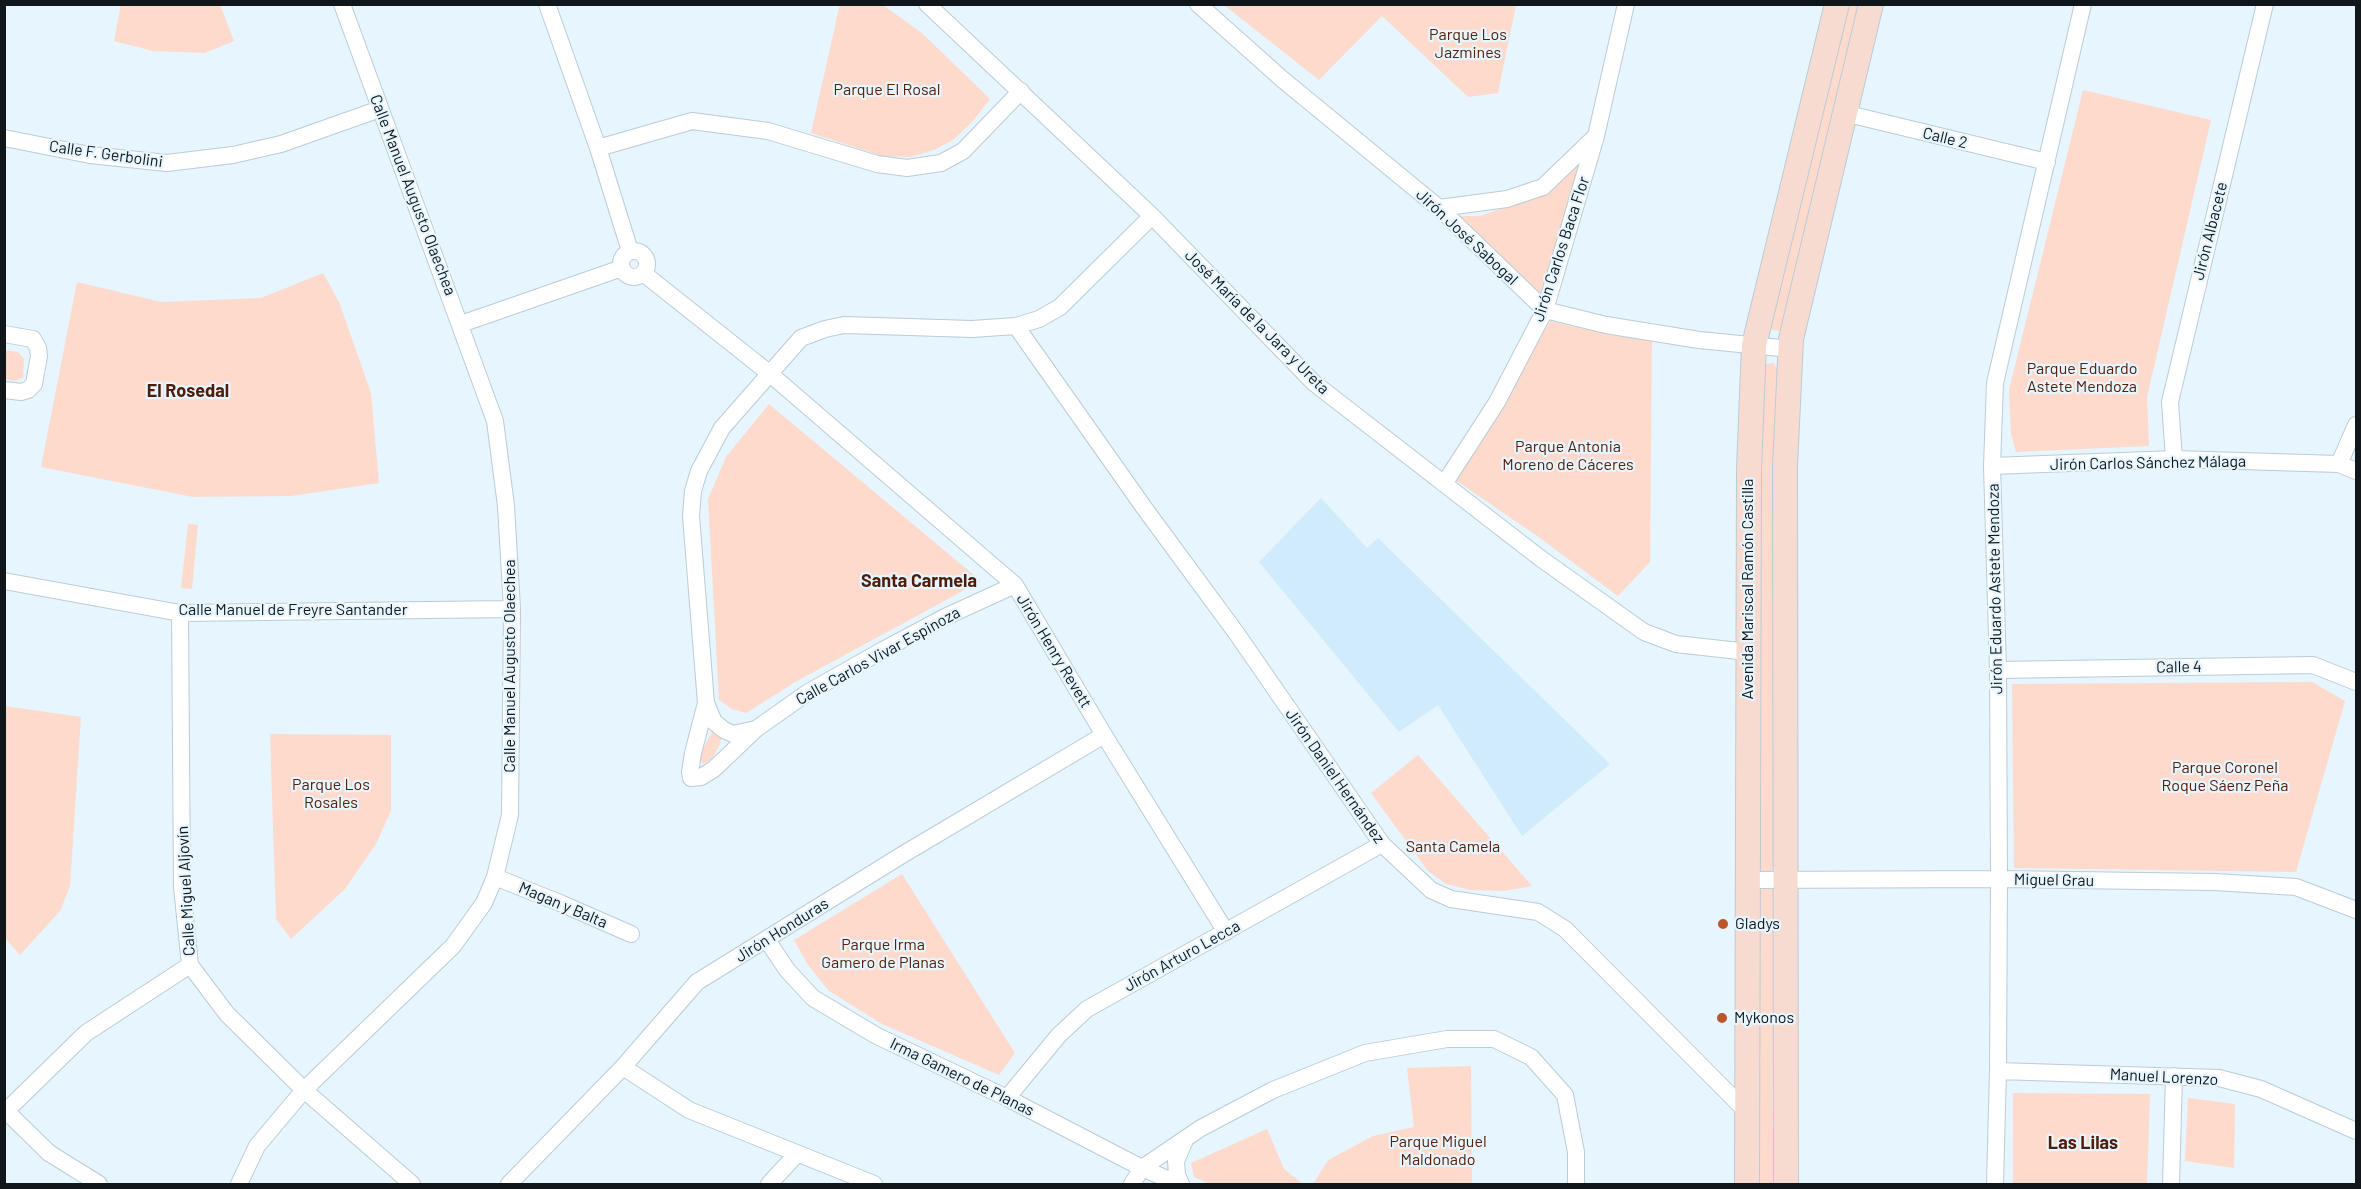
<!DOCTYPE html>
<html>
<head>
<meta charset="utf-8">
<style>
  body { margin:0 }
  #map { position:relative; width:2361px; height:1189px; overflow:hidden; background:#e6f5fe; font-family:Barlow,sans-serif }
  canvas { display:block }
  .frame { position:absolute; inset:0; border:6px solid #10161a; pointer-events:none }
</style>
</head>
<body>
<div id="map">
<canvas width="2361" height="1189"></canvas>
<div class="frame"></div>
</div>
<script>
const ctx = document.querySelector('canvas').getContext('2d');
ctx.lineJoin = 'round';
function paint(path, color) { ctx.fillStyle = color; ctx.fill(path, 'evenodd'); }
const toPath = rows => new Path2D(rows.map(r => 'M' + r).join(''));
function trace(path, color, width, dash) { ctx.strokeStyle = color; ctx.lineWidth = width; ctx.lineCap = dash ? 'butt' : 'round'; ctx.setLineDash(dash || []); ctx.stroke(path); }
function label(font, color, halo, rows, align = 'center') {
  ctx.font = font + ' Barlow,sans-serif'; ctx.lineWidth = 4.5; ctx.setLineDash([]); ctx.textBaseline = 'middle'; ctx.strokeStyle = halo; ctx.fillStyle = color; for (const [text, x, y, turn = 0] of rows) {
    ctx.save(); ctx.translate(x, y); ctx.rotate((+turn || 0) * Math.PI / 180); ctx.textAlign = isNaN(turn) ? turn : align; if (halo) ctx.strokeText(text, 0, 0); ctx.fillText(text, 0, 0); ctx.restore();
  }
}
const built = toPath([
  [1321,498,1367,548,1378,538,1610,764,1522,836,1438,705,1399,732,1259,562]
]);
const green = toPath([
  [121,4,220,5,234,41,205,53,153,51,114,41],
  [840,4,883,5,923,34,990,99,973,121,953,140,934,150,910,157,882,156,811,133],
  [1224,5,1516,5,1498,93,1468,97,1382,16,1319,80],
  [1849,5,1868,5,1785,332,1767,329],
  [2083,90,2211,120,2147,397,2149,446,2016,452,2011,434,2009,390],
  [1585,151,1542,302,1455,216,1480,216,1544,194],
  [323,273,339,302,371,393,379,483,291,496,193,497,41,467,77,282,161,302,261,298],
  [1550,321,1603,333,1652,338,1650,562,1618,596,1540,538,1454,479,1485,436],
  [4,350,18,352,24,359,23,378,14,381,5,379],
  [1773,363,1781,373,1773,867,1770,873,1764,874,1756,871,1762,371,1765,364],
  [769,404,981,581,797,681,746,713,732,709,719,700,708,499,726,457],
  [188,524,198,525,192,589,181,588],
  [2312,682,2345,701,2296,872,2014,868,2012,684],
  [4,706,81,717,70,886,60,911,20,955,5,938],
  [713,731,722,735,720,744,712,759,703,764,699,758,701,751],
  [270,734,391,735,391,811,376,844,345,889,291,939,276,919],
  [1418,755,1532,886,1504,891,1471,890,1446,884,1428,871,1371,793],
  [902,874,1015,1053,999,1075,882,1024,829,991,808,965,794,940],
  [1774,888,1779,893,1778,1184,1754,1184,1756,889],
  [1471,1066,1472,1184,1313,1184,1328,1160,1373,1136,1414,1127,1407,1068],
  [2013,1093,2150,1094,2147,1184,2013,1184],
  [2188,1098,2235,1104,2234,1168,2185,1161],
  [1267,1129,1284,1169,1303,1184,1210,1184,1194,1177,1191,1163]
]);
const minor = toPath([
  [547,4,598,148,630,251],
  [927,4,1152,216,1314,383,1540,558,1644,632,1676,644,1748,652],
  [1198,4,1282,79,1439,208,1545,310,1606,325,1699,340,1791,349],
  [1844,113,2047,162],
  [4,138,90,155,167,163,233,155,281,144,380,109],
  [598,148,692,121,768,131,877,164,907,168,941,163,963,151,1021,91],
  [1439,208,1507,199,1543,187,1596,136],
  '621 264a13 13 0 1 1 26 0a13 13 0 1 1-26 0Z',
  [643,273,769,373,1015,585,1104,735,1226,932],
  [461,324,622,268],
  [1016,326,1145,509,1237,634,1382,844,1431,890,1451,899,1538,912,1565,929,1748,1113],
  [4,334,33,339,38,348,39,356,34,384,28,390,21,392,4,390],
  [2174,459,2170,402,2265,4],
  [2339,464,2356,425],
  [1992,466,2174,459,2339,464,2356,471],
  [1444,484,1497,402,1545,310,1596,136,1626,4],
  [4,581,180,613,512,609],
  [1015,585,945,617,883,650,807,693,756,729,733,734,724,730,714,722,706,703,691,516,693,491,699,471,722,428,801,338,825,329,844,325,972,329,1016,326,1039,319,1060,307,1152,216],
  [180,613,182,887,190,965,227,1014,304,1090,412,1184],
  [1998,670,2313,665,2356,682],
  [706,703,693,753,690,772,691,778,701,777,714,769,756,729],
  [495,877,560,903,631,934],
  [1748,880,1999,879,2215,882,2296,887,2356,910],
  [767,940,787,970,813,998,877,1036,1007,1098,1142,1168,1179,1184],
  [623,1067,689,1110,874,1184],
  [1998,1071,2219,1078,2261,1089,2356,1131],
  [1007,1098,1059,1035,1087,1009,1382,844],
  [4,1109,49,1153,99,1184],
  [6,1111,86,1033,190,965],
  [239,1184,257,1146,304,1090,453,946,484,903,495,877,510,815,512,609,506,506,495,421,342,4],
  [509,1184,623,1067,697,982,902,855,1104,735],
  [769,1184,797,1154],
  [1132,1184,1142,1168,1201,1128,1273,1090,1365,1053,1447,1039,1494,1039,1531,1057,1565,1095,1576,1152,1576,1184],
  [1181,1184,1177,1175,1176,1161,1185,1140],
  [1995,1184,1998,1071,1999,879,1998,670,1992,466,1995,383,2083,4],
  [2171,1184,2174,1076]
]);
const secondary = toPath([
  [1747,1184,1749,469,1754,345,1837,4],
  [1786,1184,1785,467,1791,339,1871,4]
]);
const markers = [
  [1723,924,6,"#bc552b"],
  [1722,1018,6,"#bc552b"]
];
const parkNames = [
  ["Parque Los",1468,35],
  ["Jazmines",1468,53],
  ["Parque El Rosal",887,90],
  ["Parque Eduardo",2082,369],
  ["Astete Mendoza",2082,387],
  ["Parque Antonia",1568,447],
  ["Moreno de Cáceres",1568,465],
  ["Parque Coronel",2225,768],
  ["Roque Sáenz Peña",2225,786],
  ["Parque Los",331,785],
  ["Rosales",331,803],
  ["Santa Camela",1453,847],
  ["Parque Irma",883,945],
  ["Gamero de Planas",883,963],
  ["Parque Miguel",1438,1142],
  ["Maldonado",1438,1160]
];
const streetNames = [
  ["Calle 2",1945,138,14],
  ["Calle F. Gerbolini",106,154,8],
  ["Calle Manuel Augusto Olaechea",413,195,69],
  ["Jirón Albacete",2210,231,-76],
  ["Jirón José Sabogal",1467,237,43],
  ["Jirón Carlos Baca Flor",1561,249,-72],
  ["José María de la Jara y Ureta",1257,322,45],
  ["Jirón Carlos Sánchez Málaga",2148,463,-1],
  ["Avenida Mariscal Ramón Castilla",1748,589,-90],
  ["Jirón Eduardo Astete Mendoza",1995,589,-91],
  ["Calle Manuel de Freyre Santander",293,610],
  ["Jirón Henry Revett",1054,651,59],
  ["Calle Carlos Vivar Espinoza",878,656,-29],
  ["Calle Manuel Augusto Olaechea",510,666,-90],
  ["Calle 4",2179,667,-1],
  ["Jirón Daniel Hernández",1335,776,55],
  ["Miguel Grau",2054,880,1],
  ["Calle Miguel Aljovín",186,891,-93],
  ["Magan y Balta",563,905,23],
  ["Jirón Honduras",782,930,-32],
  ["Jirón Arturo Lecca",1182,956,-29],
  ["Irma Gamero de Planas",962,1077,26],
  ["Manuel Lorenzo",2164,1077,3]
];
const poiNames = [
  ["Gladys",1735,924],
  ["Mykonos",1734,1018]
];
const neighbourhoodNames = [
  ["El Rosedal",188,391],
  ["Santa Carmela",919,581],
  ["Las Lilas",2083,1143]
];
paint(built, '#d0ebfb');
paint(green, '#fedacd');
trace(minor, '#baccd7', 18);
trace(secondary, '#baccd7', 26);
trace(minor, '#fff', 16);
trace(secondary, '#f8dbd0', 24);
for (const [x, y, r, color] of markers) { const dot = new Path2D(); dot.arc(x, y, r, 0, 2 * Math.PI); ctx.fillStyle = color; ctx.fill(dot); trace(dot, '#e6f5fe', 2); }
label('16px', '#572009', '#e6f5fe', parkNames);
label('16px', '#10161a', '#e6f5fe', streetNames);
label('16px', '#10161a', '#e6f5fe', poiNames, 'left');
label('bold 18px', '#4e1d09', '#e6f5fe', neighbourhoodNames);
</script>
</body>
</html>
